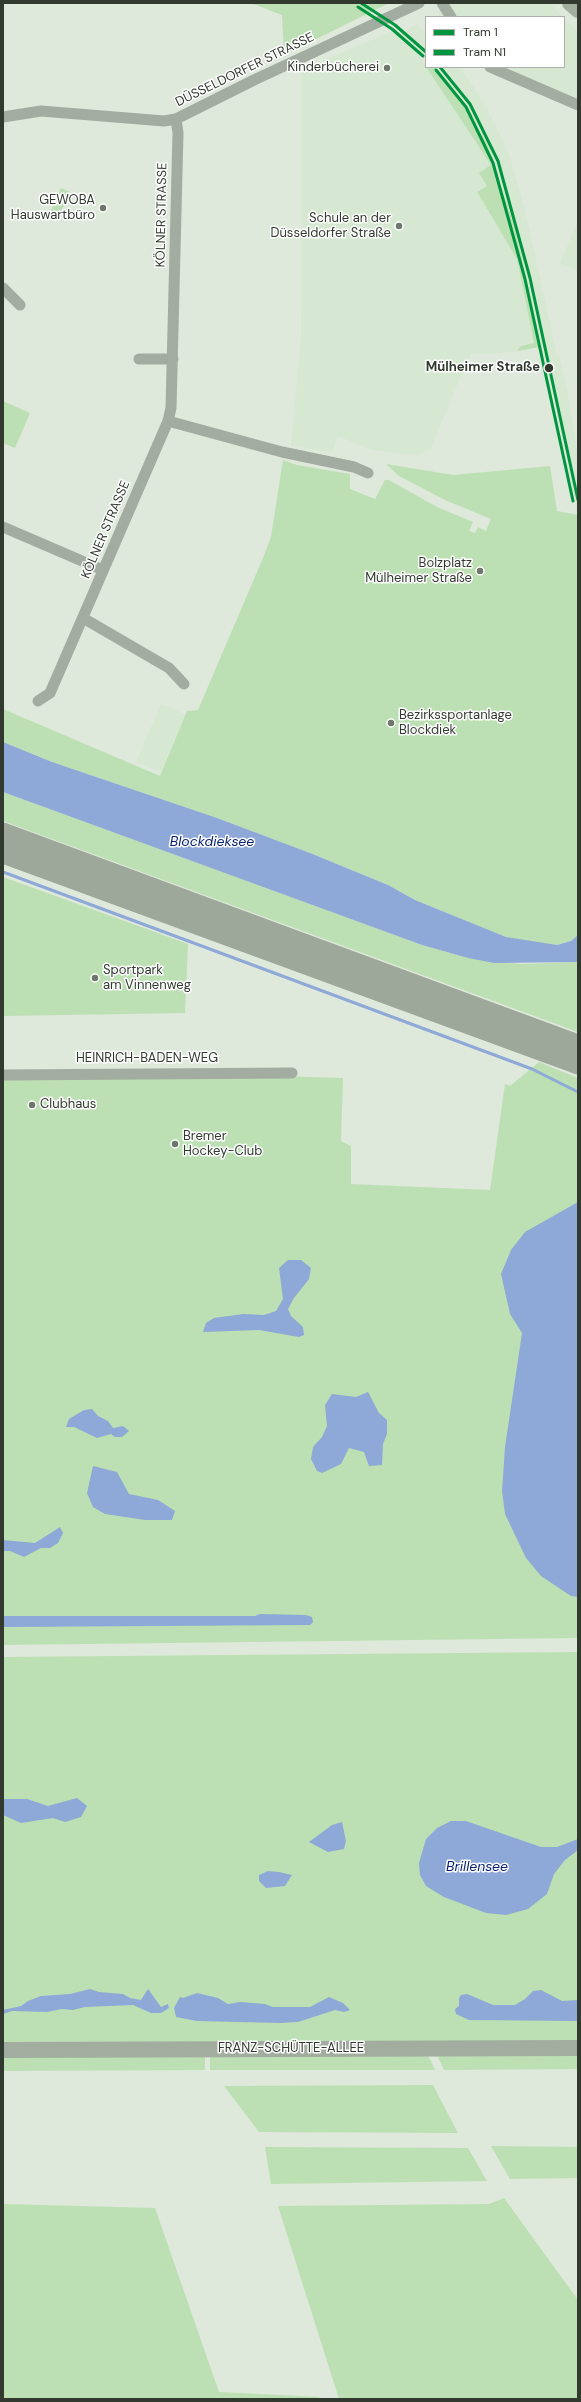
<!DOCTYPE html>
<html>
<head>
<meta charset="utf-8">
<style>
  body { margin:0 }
  #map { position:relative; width:581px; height:2402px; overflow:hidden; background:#dee8db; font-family:"DM Sans",sans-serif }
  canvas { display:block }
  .frame { position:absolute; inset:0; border:4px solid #323a30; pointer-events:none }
  .legend { position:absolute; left:425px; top:16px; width:140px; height:52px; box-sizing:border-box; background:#fff; border:1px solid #adb0ac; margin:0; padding:5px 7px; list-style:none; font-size:12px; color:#323a30 }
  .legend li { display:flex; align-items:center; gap:8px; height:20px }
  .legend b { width:20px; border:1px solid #adb0ac }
</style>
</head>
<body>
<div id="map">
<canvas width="581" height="2402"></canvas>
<div class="frame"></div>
<ul class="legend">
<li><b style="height:5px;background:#009640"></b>Tram 1</li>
<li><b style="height:5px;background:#009640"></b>Tram N1</li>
</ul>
</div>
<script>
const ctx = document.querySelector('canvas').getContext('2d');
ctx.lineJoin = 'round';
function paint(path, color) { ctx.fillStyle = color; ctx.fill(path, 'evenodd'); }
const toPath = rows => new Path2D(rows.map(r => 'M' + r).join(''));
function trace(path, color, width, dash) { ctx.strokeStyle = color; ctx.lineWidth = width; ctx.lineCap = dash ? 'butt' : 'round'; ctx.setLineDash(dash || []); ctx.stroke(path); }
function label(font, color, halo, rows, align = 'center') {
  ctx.font = font + ' "DM Sans",sans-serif'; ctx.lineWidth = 3; ctx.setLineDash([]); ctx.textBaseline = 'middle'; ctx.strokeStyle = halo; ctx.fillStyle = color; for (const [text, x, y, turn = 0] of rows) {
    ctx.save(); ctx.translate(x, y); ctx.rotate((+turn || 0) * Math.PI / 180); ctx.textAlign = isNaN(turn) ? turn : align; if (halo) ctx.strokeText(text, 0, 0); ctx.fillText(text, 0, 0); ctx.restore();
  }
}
const built = toPath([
  [456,3,550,3,563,17,440,17,438,13],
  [564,18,578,32,578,108,485,67,564,67],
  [416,24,426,33,426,58,410,42,491,165,487,186,477,192,517,259,534,343,521,346,517,351,501,353,470,354,431,448,417,456,372,450,338,436,332,452,291,446,301,340,302,70,395,30,401,34],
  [434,67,459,67,462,70,483,101,509,154,525,211,557,356,559,356,567,390,578,458,578,515,546,359,542,359,521,254,496,167,468,111],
  [578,221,578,271,560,263],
  [161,704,185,714,161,772,136,762]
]);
const green = toPath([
  [251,3,389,3,284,55,282,15],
  [426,67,434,67,449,83,487,143,511,216,521,254,540,347,517,351,521,346,534,343,517,259,477,192,487,186,479,173,491,165],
  [61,188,70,192,57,220,48,217],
  [3,401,30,413,15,448,3,443],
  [283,460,297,465,350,474,350,489,375,499,385,480,389,480,437,507,473,522,469,531,475,533,478,527,486,531,491,519,445,500,399,476,386,464,453,475,550,466,557,511,578,515,578,935,571,941,557,945,540,943,506,937,415,900,388,885,310,853,217,818,52,762,3,742,3,709,160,776,187,711,198,710,263,558,271,537],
  [3,792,422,945,468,958,521,964,578,962,578,1032,3,821],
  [3,877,188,944,185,1013,3,1016],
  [539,1062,578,1078,578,1638,3,1645,3,1078,243,1075,343,1078,341,1141,351,1146,351,1184,490,1190,505,1084,510,1086],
  [578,1652,578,2043,3,2045,3,1657],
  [427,2053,435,2070,210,2070,210,2054],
  [436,2053,578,2053,578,2069,444,2070],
  [3,2054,205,2054,205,2070,3,2071],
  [433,2085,458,2133,259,2132,224,2086],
  [491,2146,578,2147,578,2178,510,2179],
  [265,2147,468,2148,487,2181,271,2184],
  [504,2198,578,2300,578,2399,339,2399,278,2206,489,2204],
  [3,2204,155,2208,219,2392,319,2397,320,2399,3,2399]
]);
const water = toPath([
  [3,742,52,762,217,818,310,853,388,885,415,900,506,937,557,945,571,941,578,935,578,962,494,963,468,958,422,945,3,792],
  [578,1202,578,1597,571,1596,541,1576,526,1558,505,1514,502,1491,505,1447,522,1333,510,1314,501,1274,511,1250,525,1232],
  [288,1260,301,1260,311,1268,309,1279,294,1298,288,1309,291,1316,303,1327,304,1335,299,1337,259,1330,203,1332,206,1323,214,1318,243,1314,264,1315,276,1311,283,1299,279,1268],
  [368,1392,379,1413,387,1420,387,1434,383,1444,382,1465,369,1466,364,1452,349,1448,341,1464,322,1473,317,1471,311,1459,313,1447,322,1437,327,1426,325,1405,332,1394,356,1397],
  [92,1409,98,1416,108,1421,113,1428,123,1426,129,1431,122,1437,115,1437,111,1434,97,1438,74,1427,66,1427,69,1419,84,1410],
  [93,1466,117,1472,129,1494,158,1500,175,1511,172,1520,145,1520,105,1514,93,1507,87,1493],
  [60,1527,63,1533,58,1543,50,1548,41,1548,24,1557,10,1551,3,1551,3,1540,35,1543],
  [260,1614,306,1615,312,1617,313,1622,310,1625,3,1627,3,1616,255,1616],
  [77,1798,87,1806,81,1817,65,1822,53,1818,21,1823,3,1815,3,1799,27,1799,48,1806],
  [451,1821,466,1821,541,1847,557,1847,578,1839,578,1850,565,1860,554,1874,547,1894,528,1909,506,1915,486,1913,444,1897,426,1886,420,1875,419,1863,426,1839,437,1828],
  [342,1822,346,1841,344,1849,328,1852,309,1842,332,1825],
  [268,1871,279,1872,292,1875,285,1886,266,1888,259,1881,259,1875],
  [90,1989,99,1992,123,1994,130,1998,141,2000,148,1989,161,2007,168,2004,169,2008,161,2013,151,2013,133,2005,85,2007,73,2010,62,2009,47,2012,12,2011,3,2014,3,2010,21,2006,28,2001,41,1996,70,1994],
  [541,1990,562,2001,578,2000,578,2021,469,2020,456,2014,455,2009,459,2006,459,1998,461,1995,467,1994,493,2005,515,2005,525,1999,533,1991],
  [197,1993,218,1998,228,2004,240,2002,265,2004,273,2007,310,2007,329,1997,343,2003,350,2010,344,2012,335,2010,298,2022,280,2023,197,2021,176,2017,174,2008,180,1997,183,1998]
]);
const stream = toPath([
  [3,872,532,1069,578,1092]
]);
const minor = toPath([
  [442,3,451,17],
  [490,67,578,105],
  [3,117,41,111,164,121,176,119,254,80,419,3],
  [3,288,20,305],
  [139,359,173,359],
  [168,421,282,452,354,467,368,473],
  [3,527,103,570],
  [83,618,169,668,184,684],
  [38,701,50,693,168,421,171,408,178,133,176,119],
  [3,1075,292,1073]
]);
const secondary = toPath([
  [570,3,578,10],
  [3,2050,578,2048]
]);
const motorway = toPath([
  [3,833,578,1045],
  [3,853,578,1064]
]);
const tram1 = toPath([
  [361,3,395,25,426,52],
  [440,67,470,104,498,161,530,278,578,500]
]);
const tram2 = toPath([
  [358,7,392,29,423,56],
  [436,70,466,107,493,163,525,279,573,501]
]);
const markers = [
  [387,68,4,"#6e776c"],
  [103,208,4,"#6e776c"],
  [399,226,4,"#6e776c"],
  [549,368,5,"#323a30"],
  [480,571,4,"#6e776c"],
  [391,723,4,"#6e776c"],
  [95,978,4,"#6e776c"],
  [32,1105,4,"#6e776c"],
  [175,1144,4,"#6e776c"]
];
const poiNames = [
  ["Kinderbücherei",379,68],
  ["GEWOBA",95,201],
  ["Hauswartbüro",95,216],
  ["Schule an der",391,219],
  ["Düsseldorfer Straße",391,234],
  ["Bolzplatz",472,564],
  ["Mülheimer Straße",472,579],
  ["Bezirkssportanlage",399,716,"left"],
  ["Blockdiek",399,731,"left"],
  ["Sportpark",103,971,"left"],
  ["am Vinnenweg",103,986,"left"],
  ["Clubhaus",40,1105,"left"],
  ["Bremer",183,1137,"left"],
  ["Hockey-Club",183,1152,"left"]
];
const streetNames = [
  ["DÜSSELDORFER STRASSE",245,70,-26],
  ["KÖLNER STRASSE",162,215,-89],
  ["KÖLNER STRASSE",106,530,-67],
  ["HEINRICH-BADEN-WEG",147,1059],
  ["FRANZ-SCHÜTTE-ALLEE",291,2049]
];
const stopNames = [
  ["Mülheimer Straße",540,368]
];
const waterNames = [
  ["Blockdieksee",212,842],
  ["Brillensee",477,1867]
];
paint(built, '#d6e8d1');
paint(green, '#bce0b3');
paint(water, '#8ea8d7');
trace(stream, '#8ea8d7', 3);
trace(minor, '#a3aca1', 11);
trace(secondary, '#a2ac9f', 16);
trace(motorway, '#9da89a', 21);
trace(tram1, '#009640', 3);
trace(tram2, '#009640', 3);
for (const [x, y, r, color] of markers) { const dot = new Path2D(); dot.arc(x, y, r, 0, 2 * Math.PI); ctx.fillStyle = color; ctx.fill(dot); trace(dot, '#fff', 1.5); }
label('13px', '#323a30', '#fff', poiNames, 'right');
label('13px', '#323a30', '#fff', streetNames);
label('bold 13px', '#323a30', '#fff', stopNames, 'right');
label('italic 14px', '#051e71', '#fff', waterNames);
</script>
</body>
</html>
